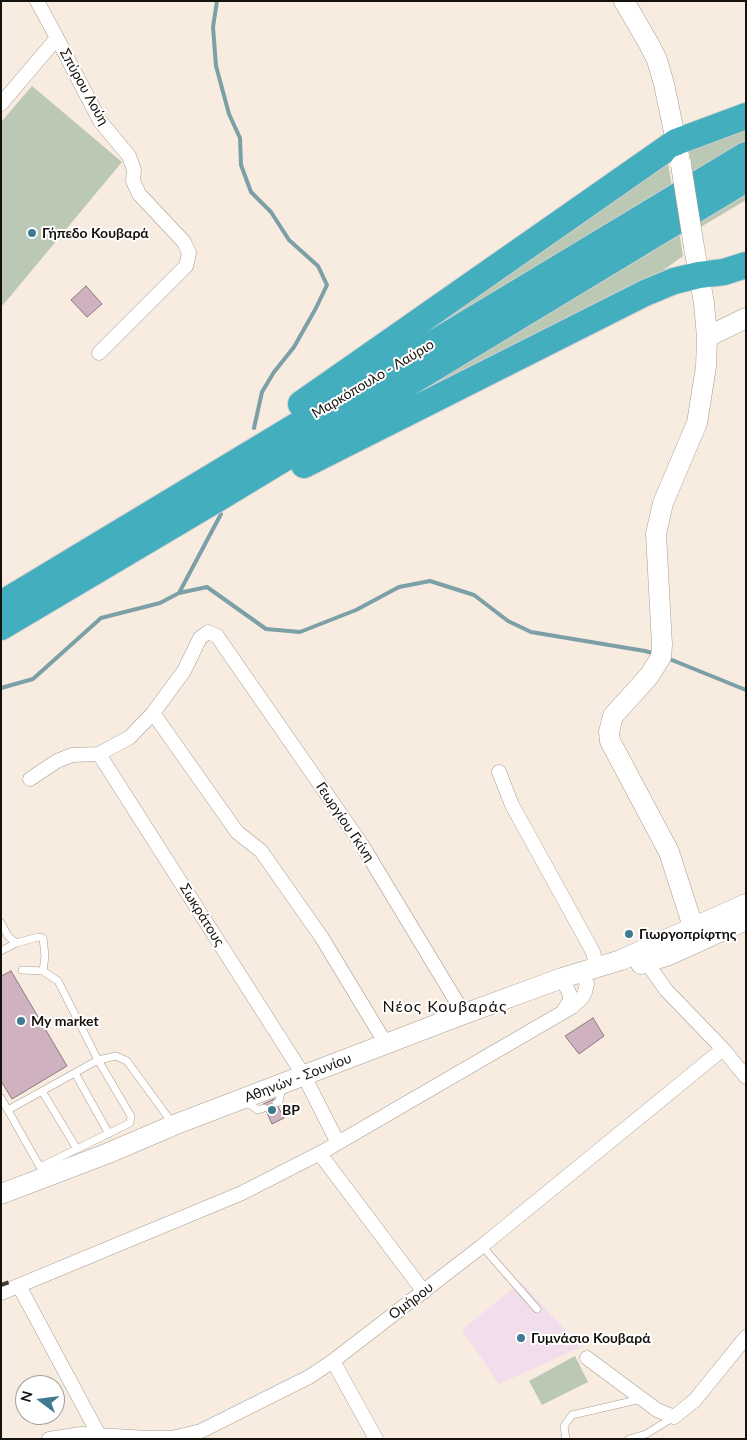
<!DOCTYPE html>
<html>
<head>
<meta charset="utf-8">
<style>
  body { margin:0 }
  #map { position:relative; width:747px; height:1440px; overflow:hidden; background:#f8ece0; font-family:Lato,sans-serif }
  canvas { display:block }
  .frame { position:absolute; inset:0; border:2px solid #15110d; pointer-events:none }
  .north { position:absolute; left:15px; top:1375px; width:50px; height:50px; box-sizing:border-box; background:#fff; border:1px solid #a1a09e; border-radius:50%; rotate:285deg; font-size:14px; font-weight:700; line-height:20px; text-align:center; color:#15110d }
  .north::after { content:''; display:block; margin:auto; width:18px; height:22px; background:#3f7a92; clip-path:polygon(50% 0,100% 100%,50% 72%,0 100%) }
</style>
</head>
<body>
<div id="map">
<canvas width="747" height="1440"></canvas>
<div class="frame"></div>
<div class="north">N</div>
</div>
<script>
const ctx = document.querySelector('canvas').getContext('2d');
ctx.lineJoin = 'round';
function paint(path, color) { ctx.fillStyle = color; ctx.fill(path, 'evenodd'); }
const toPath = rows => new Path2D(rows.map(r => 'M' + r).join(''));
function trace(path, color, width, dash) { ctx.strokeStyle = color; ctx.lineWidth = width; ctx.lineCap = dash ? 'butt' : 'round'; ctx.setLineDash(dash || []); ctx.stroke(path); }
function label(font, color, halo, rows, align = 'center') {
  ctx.font = font + ' Lato,sans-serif'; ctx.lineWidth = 4; ctx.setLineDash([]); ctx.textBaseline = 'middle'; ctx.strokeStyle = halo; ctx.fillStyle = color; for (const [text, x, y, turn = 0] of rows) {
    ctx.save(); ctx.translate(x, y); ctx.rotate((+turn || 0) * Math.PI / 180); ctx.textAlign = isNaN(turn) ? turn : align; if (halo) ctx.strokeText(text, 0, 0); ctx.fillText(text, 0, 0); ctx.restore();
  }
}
const education = toPath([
  [521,1282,581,1347,499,1384,462,1330]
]);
const green = toPath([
  [32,86,122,162,3,305,1,304,1,122],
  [746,121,746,149,694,181,688,145],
  [667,157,673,193,286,426],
  [746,192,746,200,699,228,697,220],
  [679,231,683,256,661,272,288,467],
  [575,1356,588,1382,542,1405,529,1381]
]);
const stream = toPath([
  [217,1,213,27,216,66,229,114,240,138,241,165,251,192,271,212,289,240,318,266,327,285,316,308,294,347,274,372,262,392,254,428],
  [179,593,207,587,266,629,300,632,356,610,399,587,430,581,474,595,508,621,531,632,645,651,656,654],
  [667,658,746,690],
  [1,688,33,679,101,618,160,603,179,593,221,514]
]);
const building = toPath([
  [86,286,102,304,87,317,71,300,86,286],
  [11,971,67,1066,12,1099,1,1081,1,976,11,971],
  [593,1018,604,1036,579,1054,565,1036,593,1018],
  [274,1099,284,1118,272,1124,263,1104,274,1099]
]);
const lane = toPath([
  [1,923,8,936,16,943,38,937,43,938,45,956,43,971],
  [1,951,16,943],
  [75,1073,109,1134],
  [42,1091,77,1149],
  [1,1098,40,1167,130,1123,131,1116,98,1060,58,981,43,971,22,970],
  [244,1101,258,1110,264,1108],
  [276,1103,279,1102,282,1086],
  [8,1110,98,1060,116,1056,127,1061,173,1124],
  [482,1246,537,1309],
  [566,1439,564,1426,572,1415,641,1399],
  [629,1439,646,1434,674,1417]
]);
const street = toPath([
  [37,1,57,38,100,121,129,156,134,170,133,181,139,194,184,242,189,253,186,266,99,353],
  [1,104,57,38],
  [153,713,237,832,261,851,322,938,386,1044],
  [99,754,304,1076,338,1143],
  [499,772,512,805,588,943,593,952,597,968],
  [30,779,57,761,72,755,99,754,130,737,153,713,184,671,200,638,208,632,217,636,362,845,464,1014],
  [646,954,652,970,666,990,723,1049,746,1077],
  [562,978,570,995,570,1001,564,1010],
  [320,1154,424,1292],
  [19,1286,99,1435],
  [1,1293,242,1193,324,1151,572,1007,582,998,585,992,587,984,582,972],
  [587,1358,657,1410,674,1417,695,1400,746,1337],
  [333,1361,376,1439],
  [49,1439,81,1434,148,1438,172,1438,201,1431,309,1377,333,1361,482,1246,723,1049]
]);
const secondary = toPath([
  [624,1,649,44,657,60,664,84,679,156],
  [694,247,704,303,707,337,706,367,697,423,663,503,656,534,662,645,661,657,649,676,613,716,609,732,610,741,669,852,698,942],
  [707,337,746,318],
  [641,964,669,955,746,920],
  [1,1194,106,1154,174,1125,464,1014,562,978,621,960,746,904]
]);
const highway = toPath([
  [301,404,676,142,746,116],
  [304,465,645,293,674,281,699,275,724,272,746,265],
  [1,604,746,155],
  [1,627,222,496,746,179]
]);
const rail = toPath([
  [1,1285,10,1282]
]);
const secondaryBridge = toPath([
  [681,165,694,247]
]);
const markers = [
  [32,233,5,"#3f7a92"],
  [629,934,5,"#3f7a92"],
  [21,1021,5,"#3f7a92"],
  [272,1110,5,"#3f7a92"],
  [521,1338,5,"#3f7a92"]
];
const streetNames = [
  ["Σπύρου Λούη",84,87,61],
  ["Μαρκόπουλο - Λαύριο",373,379,-31],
  ["Γεωργίου Γκίνη",345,822,56],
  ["Σωκράτους",202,915,58],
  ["Αθηνών - Σουνίου",298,1078,-21],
  ["Ομήρου",411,1301,-37]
];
const poiNames = [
  ["Γήπεδο Κουβαρά",42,233],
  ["Γιωργοπρίφτης",639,934],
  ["My market",31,1021],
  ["BP",282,1110],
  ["Γυμνάσιο Κουβαρά",531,1338]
];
const quarterNames = [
  ["Νέος Κουβαράς",445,1007]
];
paint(education, '#f2ddec');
paint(green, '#bbc8b3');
trace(stream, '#7ca0a7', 4);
paint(building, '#d0b1bf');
trace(building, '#887980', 1);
trace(lane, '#a89c91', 8);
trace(street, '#a89c91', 15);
trace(secondary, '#a89c91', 21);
trace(highway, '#d0cfcf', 28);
trace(lane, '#fff', 7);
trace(street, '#fff', 14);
trace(secondary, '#fff', 20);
trace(highway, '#43aebe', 26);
trace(rail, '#423c37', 4, [8, 4]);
trace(secondaryBridge, '#a89c91', 21, []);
trace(secondaryBridge, '#fff', 20);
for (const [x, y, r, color] of markers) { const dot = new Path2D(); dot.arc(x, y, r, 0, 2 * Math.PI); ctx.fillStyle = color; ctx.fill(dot); trace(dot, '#fff', 2); }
label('14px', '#15110d', '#fff', streetNames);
label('bold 14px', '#15110d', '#fff', poiNames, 'left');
ctx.letterSpacing = '1px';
label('16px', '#15110d', '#fff', quarterNames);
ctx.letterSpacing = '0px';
</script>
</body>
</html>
